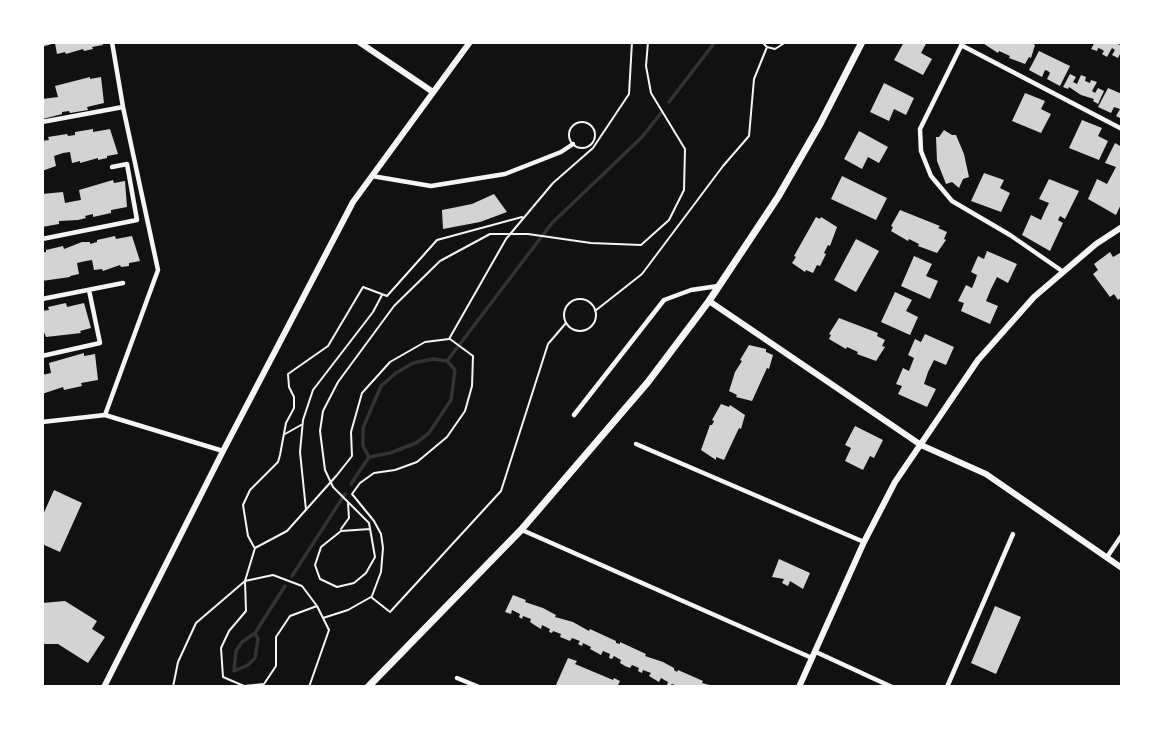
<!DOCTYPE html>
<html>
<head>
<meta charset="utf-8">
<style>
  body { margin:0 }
  #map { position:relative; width:1164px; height:729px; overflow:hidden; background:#111; font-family:Ubuntu,sans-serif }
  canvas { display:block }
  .frame { position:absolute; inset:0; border:44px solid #fff; pointer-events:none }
</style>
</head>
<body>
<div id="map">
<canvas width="1164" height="729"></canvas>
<div class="frame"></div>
</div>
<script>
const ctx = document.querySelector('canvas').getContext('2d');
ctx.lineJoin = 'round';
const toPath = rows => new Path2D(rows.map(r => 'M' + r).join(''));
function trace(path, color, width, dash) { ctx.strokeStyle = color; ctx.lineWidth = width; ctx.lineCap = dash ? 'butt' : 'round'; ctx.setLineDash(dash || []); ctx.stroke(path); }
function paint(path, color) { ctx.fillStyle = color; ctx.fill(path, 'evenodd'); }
const stream = toPath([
  [669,102,715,42],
  [369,457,363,446,363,428,381,386,396,373,413,363,433,359,447,361],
  [351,484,369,457,390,453,416,443,429,433,451,400,455,370,447,361,552,223,642,137,662,112],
  [292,576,345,494],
  [234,671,236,651,242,642,255,633,285,586],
  [234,671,248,665,255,658,258,639,255,633]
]);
const building = toPath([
  [42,42,102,42,103,45,92,47,93,49,84,51,83,49,66,54,65,52,57,54,55,43,42,47],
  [904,42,927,42,921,53,932,59,923,75,894,60],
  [981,42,1030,42,1035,45,1031,58,1029,57,1025,64,1009,58,1010,56,999,51,998,53],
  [1095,42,1114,42,1120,45,1122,42,1122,50,1118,58,1112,55,1115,50,1112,48,1107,57,1102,54,1104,51,1101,49,1098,48,1097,51,1091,49],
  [1039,51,1070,66,1060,86,1047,79,1050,73,1048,71,1045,70,1042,77,1029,70],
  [1070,74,1076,77,1073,82,1077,84,1081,75,1086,77,1085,81,1090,83,1091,80,1097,82,1092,91,1095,93,1098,88,1104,91,1098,104,1093,101,1094,99,1081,95,1069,87,1068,89,1063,87],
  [90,77,90,79,101,77,104,103,87,107,88,110,70,113,69,111,62,112,62,114,43,119,42,99,58,97,55,86],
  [884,83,914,98,906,115,894,109,889,121,870,112],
  [1108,88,1122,94,1122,119,1116,116,1120,109,1114,107,1111,113,1098,107],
  [1025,93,1045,101,1041,109,1051,114,1041,133,1012,121],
  [1082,120,1102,128,1098,136,1108,141,1099,160,1069,148],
  [93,129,93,132,110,129,118,154,107,156,107,158,98,160,98,158,80,163,80,161,72,163,70,152,63,153,54,156,56,166,42,171,42,141,49,140,48,137,67,134,68,136,75,135,75,132],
  [944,130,952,135,956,135,964,154,969,177,963,179,959,188,952,182,946,184,937,161,936,137,939,137],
  [859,131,888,147,879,163,868,157,862,169,844,159],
  [1115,143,1122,147,1122,202,1116,215,1088,199,1097,179,1107,184,1116,167,1105,163],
  [984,173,1004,180,1000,188,1010,193,1001,212,971,201],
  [842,176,887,198,876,220,831,199],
  [1049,179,1079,191,1065,219,1060,216,1058,220,1063,223,1050,251,1022,235,1031,215,1041,220,1045,211,1049,203,1039,199],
  [113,180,114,183,125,181,127,207,111,210,111,213,93,217,93,214,85,216,86,218,78,220,59,221,59,224,42,227,42,194,63,192,65,203,75,201,81,200,79,190],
  [494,194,507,212,480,222,443,229,442,210,472,204],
  [900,210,940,226,938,228,947,232,944,239,946,240,937,253,918,246,919,244,909,239,908,241,891,231,893,227,891,226],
  [816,217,820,219,821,217,837,227,830,246,828,245,824,253,826,254,820,266,817,265,813,273,806,270,805,272,792,263,796,257,794,256],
  [115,236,116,239,132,236,140,261,129,263,129,266,121,267,120,265,103,271,102,269,94,270,92,260,86,261,77,263,79,274,70,276,70,277,42,281,42,253,46,252,46,250,63,246,64,249,82,242,90,242,90,244,97,242,97,240],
  [856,239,879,251,856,292,834,280],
  [987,251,1017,264,1008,283,997,277,991,289,986,301,998,306,990,324,961,311,964,303,958,301,966,285,972,288,975,281,977,275,971,272,978,256,984,259],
  [1110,252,1113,257,1120,253,1122,256,1122,297,1118,300,1114,294,1110,297,1093,274,1098,270,1094,264],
  [914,256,932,264,926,276,938,281,930,299,901,286],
  [895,292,912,300,906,311,918,317,910,335,881,322],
  [66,303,67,307,84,303,91,328,80,331,81,333,46,337,42,327,42,311,49,310,48,307],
  [839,318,878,333,877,336,885,340,882,346,885,347,876,361,857,354,858,352,847,347,846,349,829,339,831,335,829,334],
  [925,334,954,347,946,365,934,360,928,372,924,384,936,389,927,407,898,394,902,386,896,384,903,368,909,371,914,358,908,355,915,339,921,342],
  [749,345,766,349,766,352,773,355,769,369,767,368,752,401,736,397,737,395,729,391,735,372,742,361,740,360],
  [84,353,84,356,95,354,98,380,81,383,82,386,64,390,63,387,42,394,42,375,51,373,49,363],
  [721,404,729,407,730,405,745,415,741,429,739,428,724,460,716,457,716,460,701,450,710,425,712,425,714,421,712,420],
  [855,426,883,440,874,458,870,456,863,470,845,461,851,448,845,445],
  [54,490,82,503,60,552,42,544,42,517],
  [779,559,810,573,803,589,790,581,788,586,782,583,784,579,772,577],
  [513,595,526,600,525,602,543,608,556,615,555,617,573,622,589,631,590,629,616,641,616,643,620,644,620,642,646,654,645,656,663,662,674,668,674,670,677,672,678,670,703,681,702,683,717,687,680,687,672,684,670,686,667,685,668,682,661,678,659,682,649,676,651,673,643,670,642,673,638,671,639,668,632,665,630,668,625,666,620,663,621,660,614,656,612,659,609,658,610,654,603,651,601,655,590,649,591,647,583,643,582,646,578,644,580,641,572,638,570,641,560,637,561,634,553,631,552,633,549,632,550,629,542,625,541,629,536,626,530,622,531,619,523,616,522,619,519,617,520,614,512,610,511,614,505,612],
  [65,601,97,621,92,629,105,637,88,663,58,644,42,644,42,603],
  [995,606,1021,617,996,674,971,663],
  [568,658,577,661,575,664,613,680,614,678,620,681,617,687,555,687]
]);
const path = toPath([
  [762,42,767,47,775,49,786,42],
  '569 135a13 13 0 1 1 26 0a13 13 0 1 1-26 0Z',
  '564 315a16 16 0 1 1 32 0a16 16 0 1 1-32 0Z',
  [595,311,642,274,723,166,749,136,754,79,767,47],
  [285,434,301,425],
  [306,510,300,452,303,420,313,390,373,312,382,295],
  [341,529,349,518,348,503],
  [370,529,341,531,321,547,315,565,320,579,337,587,354,583,366,573,375,557,371,534,369,523,333,487,325,470,320,431,323,411,338,382,394,306,440,261,490,234,528,234,591,243,641,245,669,220,684,190,685,149,651,93,646,66,648,42],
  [254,547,248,536,243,505,250,490,278,462,280,455,286,423,294,408,294,397,289,387,288,374,328,346,363,287,387,296,437,240,522,217],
  [372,596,381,572,383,548,381,534,374,521,352,494,360,483,374,473,395,470,417,462,447,437,465,411,472,386,473,356,450,339],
  [317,606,290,616,276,637,276,666,264,684,244,686,223,677,221,648,229,631,246,611,245,581,255,548,287,531,337,475,352,456,351,432,362,393,390,362,425,342,449,339,506,239,553,183,593,148,629,94,632,42],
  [323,618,348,610,371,597,390,612,501,491,548,344,566,323],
  [173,687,178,662,196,623,245,581,273,575,302,586,317,606,329,630,309,687]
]);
const minor = toPath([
  [112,42,123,107,158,270,105,415,223,451],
  [963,42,920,129,921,151,931,176,952,201,1010,235,1062,271],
  [961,45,1122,129],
  [42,122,123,107],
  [372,176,431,186,505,174,561,152,573,144],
  [42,239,137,220,127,164,112,167],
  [42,299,123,283],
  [42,356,100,343,89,290],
  [574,415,664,300,691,290,718,286],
  [42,422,105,415],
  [636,444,864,542],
  [522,530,812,658],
  [1107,557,1122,535],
  [816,652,892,687],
  [457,678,479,687],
  [947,687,1013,534]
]);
const tertiary = toPath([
  [359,42,433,92],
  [709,301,921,445,986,474,1122,568],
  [104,687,223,451,353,202,470,42],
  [799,687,864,542,895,482,978,360,1034,297,1096,244,1122,227]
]);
const secondary = toPath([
  [368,687,521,530,648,382,709,301,778,197,820,124,862,42]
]);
trace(stream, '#333', 3.5);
paint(building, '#d3d3d3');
trace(path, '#f5f5f5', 2);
trace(minor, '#f5f5f5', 4.5);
trace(tertiary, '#f5f5f5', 6);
trace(secondary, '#f5f5f5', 7);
</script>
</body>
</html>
